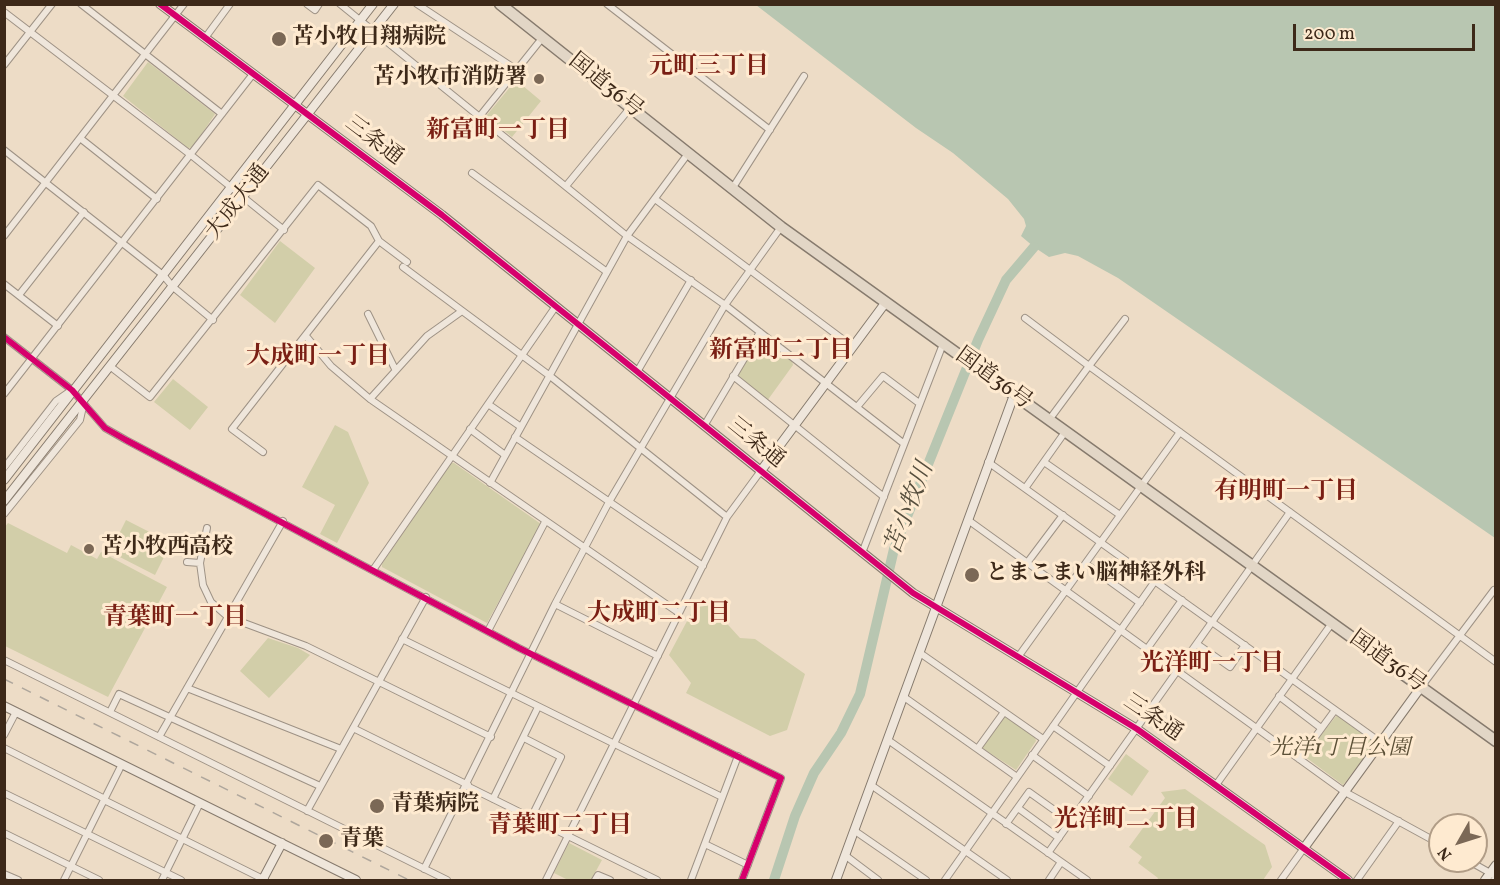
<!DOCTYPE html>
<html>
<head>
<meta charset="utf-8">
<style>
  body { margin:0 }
  #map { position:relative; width:1500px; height:885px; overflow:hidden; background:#eddcc6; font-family:Vollkorn,serif }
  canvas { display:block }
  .frame { position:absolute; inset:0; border:6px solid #3d2919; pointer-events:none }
  .north { position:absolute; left:1428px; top:813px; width:60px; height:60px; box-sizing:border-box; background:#feead0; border:2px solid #b19d87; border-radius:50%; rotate:231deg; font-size:16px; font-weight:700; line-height:24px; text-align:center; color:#3d2919 }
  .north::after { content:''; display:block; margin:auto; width:21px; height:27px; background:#7b6856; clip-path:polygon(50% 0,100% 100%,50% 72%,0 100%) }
  .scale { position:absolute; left:1293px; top:24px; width:182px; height:27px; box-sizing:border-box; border:3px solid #3d2919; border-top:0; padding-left:8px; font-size:18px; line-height:21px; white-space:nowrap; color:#3d2919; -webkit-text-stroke:4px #feead0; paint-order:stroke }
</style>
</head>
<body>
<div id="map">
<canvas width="1500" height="885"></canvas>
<div class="frame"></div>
<div class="north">N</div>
<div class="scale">200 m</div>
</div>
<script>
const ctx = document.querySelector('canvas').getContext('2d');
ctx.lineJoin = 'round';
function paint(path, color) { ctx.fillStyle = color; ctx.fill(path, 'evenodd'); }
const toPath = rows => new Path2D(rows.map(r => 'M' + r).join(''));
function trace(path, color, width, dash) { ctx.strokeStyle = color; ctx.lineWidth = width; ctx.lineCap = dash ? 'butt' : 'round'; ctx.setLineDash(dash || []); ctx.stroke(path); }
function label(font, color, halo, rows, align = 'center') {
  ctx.font = font + ' Vollkorn,"Noto Serif JP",serif'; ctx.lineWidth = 6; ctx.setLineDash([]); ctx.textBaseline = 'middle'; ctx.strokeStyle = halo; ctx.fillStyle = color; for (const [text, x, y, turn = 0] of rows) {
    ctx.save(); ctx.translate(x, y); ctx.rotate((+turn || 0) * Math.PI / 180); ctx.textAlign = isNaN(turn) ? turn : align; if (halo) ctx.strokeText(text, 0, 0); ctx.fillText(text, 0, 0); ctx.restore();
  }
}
const green = toPath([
  [148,62,215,114,193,147,188,148,123,96],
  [516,80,541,101,512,137,486,116],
  [280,241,315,268,275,323,240,295],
  [762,337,792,361,793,365,767,401,738,375,759,338],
  [173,379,208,407,190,430,154,402],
  [335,425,348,432,369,483,337,543,320,534,335,505,302,487],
  [451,463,454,463,541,524,487,623,382,567,382,564],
  [126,520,171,543,155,575,110,552],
  [8,523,67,553,71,545,97,559,101,552,167,587,108,697,5,646,4,528],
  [710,605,740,638,755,639,805,674,787,730,770,736,686,693,691,683,669,655,694,608],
  [268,638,298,648,310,655,269,698,240,671],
  [1337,715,1374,742,1374,745,1343,785,1304,756],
  [1005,716,1035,737,1036,741,1016,770,982,748],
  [1126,754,1149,771,1132,796,1108,779],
  [1185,789,1265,845,1272,867,1263,880,1157,880,1158,878,1138,863,1142,857,1129,847,1165,798,1161,792],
  [569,843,602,860,591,880,568,880,554,873]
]);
const water = toPath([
  [756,5,1495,5,1495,538,1118,278,1078,256,1065,253,1049,257,1034,247,1021,236,1026,226,1024,219,1008,199,953,153,916,128]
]);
const river = toPath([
  [774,880,795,816,814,773,841,733,860,694,894,549,978,340,1006,280,1034,247]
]);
const street = toPath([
  [81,4,222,114],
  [307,4,315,10,319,4],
  [340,4,627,236,725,305,903,443],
  [417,4,517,70],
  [607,4,770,130],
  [4,12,191,155,284,230],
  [205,38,230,4],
  [4,65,52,4],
  [480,116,543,37],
  [80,138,157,199],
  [4,150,163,275,173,287,213,320],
  [472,173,607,272],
  [566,186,630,108],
  [732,189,804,76],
  [655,199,853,347],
  [4,236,184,4],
  [403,267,550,376,727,517],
  [4,284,58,326],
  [19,295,84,212],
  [368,314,395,369],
  [1025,318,1089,366,1125,319],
  [306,336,331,366,370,399,679,613],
  [4,337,72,390,105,428,126,440,519,648,781,778,742,880],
  [111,367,150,397,318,185,371,226,379,241],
  [637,372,691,280],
  [733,376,884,497],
  [4,394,253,74],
  [370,399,427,336,462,311],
  [488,404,521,427],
  [857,407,883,376,919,403],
  [1049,420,1089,366,1496,662],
  [704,426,760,332],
  [470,429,505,455],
  [515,437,703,566],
  [263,452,232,429,379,241,407,262],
  [988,462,1380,742],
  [1044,462,1120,515],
  [4,468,56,401,69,392],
  [490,483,627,236,687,155],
  [1026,487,1065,432],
  [4,514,80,420,84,402],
  [968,520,1345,792,1440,844],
  [207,528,200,563,203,585,211,602,228,617,306,646,491,737],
  [862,553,943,344],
  [187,562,200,563],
  [1027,563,1063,515],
  [1086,564,1140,603],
  [373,570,556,306],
  [555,604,658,656],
  [488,631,545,522],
  [402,639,722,797],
  [1197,644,1230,667,1245,645],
  [1147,649,1182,600],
  [920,653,1043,739],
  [1018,657,1180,432],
  [4,660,447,880],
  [1421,687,1494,590],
  [187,688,341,749],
  [1279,696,1321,728],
  [904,697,1017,777],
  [110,712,119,694,320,786],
  [1053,726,1110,766],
  [353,728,468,785],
  [4,735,16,712],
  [159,737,283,521],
  [524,738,561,757,531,818],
  [888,740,1087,880],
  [4,748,105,799],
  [978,748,1004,712],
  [1032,755,1089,796],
  [1299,759,1335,710],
  [871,785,1007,880],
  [1216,785,1332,623],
  [467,786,657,880],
  [4,793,181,880],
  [493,799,538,707],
  [104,800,265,880],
  [1018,808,1059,838],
  [307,811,426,597],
  [1006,824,1029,792,1071,822],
  [855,831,926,880],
  [4,833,99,880],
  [705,844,748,865],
  [1048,853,1290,512],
  [846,856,878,880],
  [1469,861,1492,874],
  [424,869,555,604,609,502,725,305,781,227],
  [4,874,18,880],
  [64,880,122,764],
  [162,880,200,803],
  [546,880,727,517,760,472],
  [595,880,598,875,610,880],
  [691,880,738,756],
  [945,880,1155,581],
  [1049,880,1061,862],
  [1281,880,1304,848],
  [1357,880,1399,821]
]);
const secondary = toPath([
  [160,4,442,215,913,593,1137,729,1348,880],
  [760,472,886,302],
  [4,480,373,4],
  [4,501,394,4],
  [4,706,356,880],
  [1304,848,1421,687],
  [263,879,282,843],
  [836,880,1014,395],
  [1485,880,1496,865],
  [1495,880,1496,879]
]);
const highway = toPath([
  [500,4,781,227,1496,741]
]);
const rail = toPath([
  [4,679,409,880]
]);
const cycleway = toPath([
  [160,4,442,215,913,593,1137,729,1348,880],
  [4,337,72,390,105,428,126,440,519,648,781,778,742,880]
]);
const markers = [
  [279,39,8,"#7b6856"],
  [539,79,6,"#7b6856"],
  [89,549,6,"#7b6856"],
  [972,575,8,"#7b6856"],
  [377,806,8,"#7b6856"],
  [326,841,8,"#7b6856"]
];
const poiNames = [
  ["苫小牧日翔病院",292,39],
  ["苫小牧市消防署",527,79,"right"],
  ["苫小牧西高校",101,549],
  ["とまこまい脳神経外科",986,575],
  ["青葉病院",391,806],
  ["青葉",340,841]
];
const streetNames = [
  ["国道36号",605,87,39],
  ["三条通",373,142,37],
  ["大成大通",239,203,-52],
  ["国道36号",993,380,36],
  ["三条通",755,444,39],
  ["国道36号",1387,663,36],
  ["三条通",1152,719,34]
];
const parkNames = [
  ["光洋1丁目公園",1340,750]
];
const neighbourhoodNames = [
  ["元町三丁目",709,69],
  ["新富町一丁目",498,133],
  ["新富町二丁目",781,353],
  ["大成町一丁目",318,359],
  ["有明町一丁目",1286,494],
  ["大成町二丁目",659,616],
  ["青葉町一丁目",175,620],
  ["光洋町一丁目",1212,666],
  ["光洋町二丁目",1126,822],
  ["青葉町二丁目",560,828]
];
const waterNames = [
  ["苫小牧川",911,509,-69]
];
paint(green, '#d2cea9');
paint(water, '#b8c6b1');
trace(river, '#b8c6b1', 10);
trace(street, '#9e9285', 8);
trace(secondary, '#867a6d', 10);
trace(highway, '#867a6d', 13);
trace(street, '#efe6db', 6);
trace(secondary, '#efe6db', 8);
trace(highway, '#e2d6c6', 10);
trace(rail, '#aea69c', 1.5, [10, 10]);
trace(cycleway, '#d6006c', 6);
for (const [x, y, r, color] of markers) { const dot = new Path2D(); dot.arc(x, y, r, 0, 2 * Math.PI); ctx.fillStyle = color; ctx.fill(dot); trace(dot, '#feead0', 2); }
label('bold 22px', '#3d2919', '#feead0', poiNames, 'left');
label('22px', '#3d2919', '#feead0', streetNames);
label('italic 22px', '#5c5037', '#feead0', parkNames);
label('bold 24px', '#7a1f14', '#feead0', neighbourhoodNames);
label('italic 24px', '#564e3d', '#feead0', waterNames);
</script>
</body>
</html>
